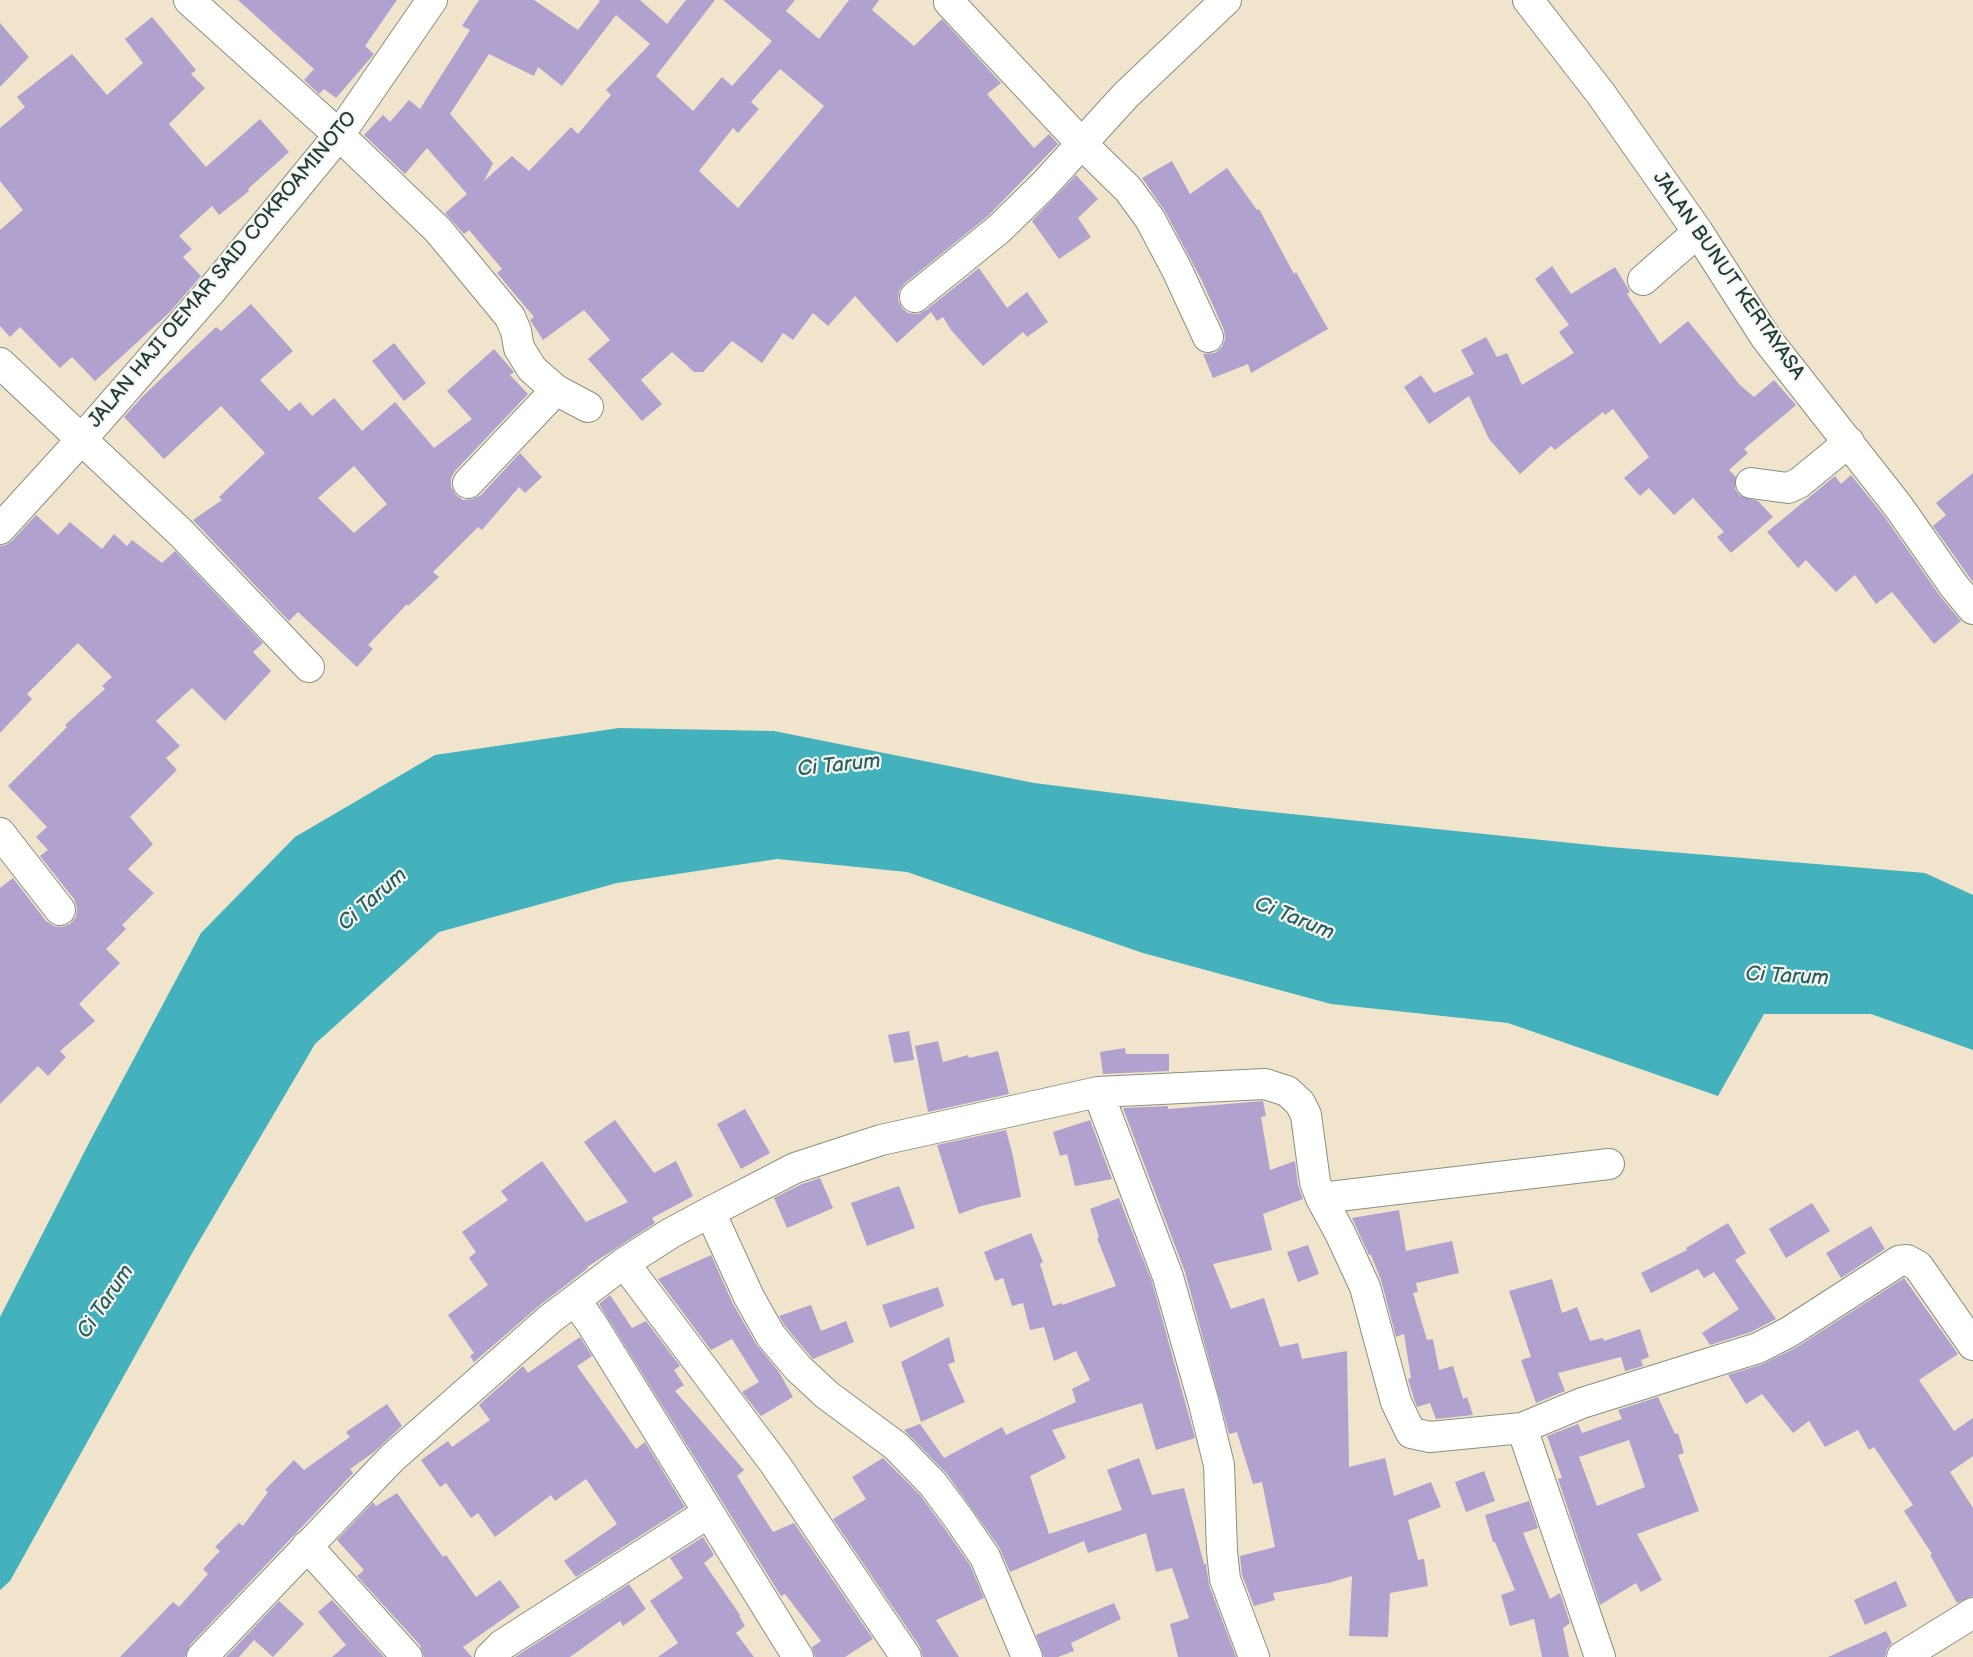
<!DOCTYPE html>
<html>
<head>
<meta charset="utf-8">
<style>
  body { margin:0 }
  canvas { display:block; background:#f0e5cc }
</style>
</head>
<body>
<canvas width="1973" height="1657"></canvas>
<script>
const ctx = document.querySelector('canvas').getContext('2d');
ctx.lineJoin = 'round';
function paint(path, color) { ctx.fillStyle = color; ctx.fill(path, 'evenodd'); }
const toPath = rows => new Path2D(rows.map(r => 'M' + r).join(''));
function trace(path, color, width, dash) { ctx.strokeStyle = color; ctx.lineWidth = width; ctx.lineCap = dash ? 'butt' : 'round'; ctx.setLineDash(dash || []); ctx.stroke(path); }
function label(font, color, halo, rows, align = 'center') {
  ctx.font = font + ' "Balsamiq Sans",sans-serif'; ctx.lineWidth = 4.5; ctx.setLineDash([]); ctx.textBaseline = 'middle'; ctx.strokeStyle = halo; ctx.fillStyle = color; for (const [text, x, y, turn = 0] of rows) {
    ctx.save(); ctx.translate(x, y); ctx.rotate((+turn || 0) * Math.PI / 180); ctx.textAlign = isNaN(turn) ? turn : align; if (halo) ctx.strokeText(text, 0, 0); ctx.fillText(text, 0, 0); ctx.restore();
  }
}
const water = toPath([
  [619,728,774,731,1034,783,1243,809,1610,847,1925,873,1973,895,1973,1050,1871,1014,1764,1014,1718,1096,1508,1023,1331,1004,1143,953,907,872,777,859,617,883,439,932,315,1044,191,1255,10,1581,0,1590,0,1317,91,1139,201,933,295,837,435,755]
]);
const building = toPath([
  [238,0,397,0,365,46,374,54,336,98,324,89,319,94,304,80,314,69],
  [479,0,534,0,578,30,600,1,598,0,640,0,667,24,686,0,715,0,656,76,693,111,722,77,732,86,772,41,723,0,795,0,786,11,819,39,849,0,879,0,872,10,914,46,942,19,1001,83,987,94,1034,148,1049,134,1058,144,988,216,904,284,899,291,898,300,902,308,908,313,918,314,926,310,979,268,1007,308,1027,292,1048,322,1027,337,1023,332,983,366,951,330,943,317,937,321,931,312,897,343,855,296,828,326,813,313,793,340,783,333,762,363,732,341,703,372,694,372,672,352,641,380,662,404,642,421,588,359,610,340,584,310,543,340,530,320,534,317,497,273,502,269,469,230,464,234,445,213,467,194,427,148,405,174,364,135,383,115,390,122,409,100,420,109,470,30,462,26],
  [616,15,650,44,606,90,611,95,578,134,571,127,529,171,512,156,484,181,493,163,450,114,489,54,534,76,538,67,562,86],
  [780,69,824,106,738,208,699,171,733,128,738,133,759,109,751,102],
  [152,17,196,70,191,74,205,88,169,124,206,167,260,119,289,152,248,189,249,191,219,215,212,206,179,236,192,249,183,257,201,276,170,312,95,381,72,357,60,368,20,327,10,337,0,326,0,230,23,210,0,181,0,128,25,107,17,97,72,54,107,95,143,63,125,39],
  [0,23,29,57,0,87],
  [1172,161,1190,194,1227,168,1257,210,1259,209,1294,274,1296,272,1328,329,1251,373,1248,364,1213,378,1203,354,1215,353,1222,347,1225,339,1224,330,1202,281,1165,211,1142,178],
  [1076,175,1098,199,1078,218,1091,237,1059,259,1032,221],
  [1552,266,1571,294,1615,267,1630,292,1627,294,1660,344,1688,321,1740,385,1754,397,1774,380,1796,405,1744,449,1748,453,1729,470,1736,477,1735,489,1740,496,1758,501,1773,517,1731,553,1717,537,1724,532,1693,498,1674,515,1649,488,1640,496,1624,478,1649,457,1613,409,1605,415,1603,412,1555,450,1551,446,1520,474,1489,439,1469,396,1429,424,1404,387,1421,375,1434,393,1474,374,1461,350,1486,337,1497,357,1507,353,1522,385,1574,353,1559,332,1569,325,1535,279],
  [251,304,293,351,260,380,289,411,300,402,312,416,334,398,362,431,395,402,434,448,472,419,447,391,494,349,514,372,510,375,528,394,455,471,451,478,451,487,456,495,463,500,473,499,481,495,520,453,542,477,525,493,519,487,482,530,478,527,433,572,439,577,408,606,407,604,368,645,373,649,357,667,298,612,289,621,193,520,222,500,219,497,265,453,221,406,164,459,124,417,144,395,216,327,221,331],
  [354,466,387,504,354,533,318,498],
  [394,343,426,383,404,401,372,361],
  [1973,473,1973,582,1933,526,1946,515,1936,503],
  [1851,475,1884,516,1940,596,1961,621,1934,644,1892,592,1876,604,1855,575,1836,592,1806,560,1798,568,1767,532,1835,476,1841,484],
  [36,515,58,535,70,522,102,549,114,534,127,546,132,540,162,563,175,551,263,643,253,652,271,671,225,721,192,688,156,721,180,746,166,758,177,770,130,817,153,844,128,869,154,893,122,925,126,929,106,949,120,963,79,1004,95,1021,60,1051,66,1057,48,1076,38,1066,0,1104,0,888,13,878,46,921,54,926,62,927,70,924,76,917,77,908,74,899,40,856,48,850,36,837,47,827,8,786,67,727,65,725,105,689,102,686,112,677,78,643,27,694,32,699,0,733,0,546,6,545,12,541],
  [909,1031,914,1060,894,1063,888,1035],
  [938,1041,943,1062,968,1055,969,1058,998,1051,1009,1094,928,1112,915,1046],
  [1125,1048,1126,1054,1169,1054,1169,1071,1103,1074,1100,1052],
  [1263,1101,1266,1116,1261,1117,1270,1170,1295,1161,1298,1185,1303,1199,1263,1214,1272,1250,1213,1264,1231,1309,1264,1298,1280,1347,1298,1343,1302,1359,1347,1351,1349,1467,1385,1458,1394,1496,1431,1482,1441,1507,1408,1520,1418,1560,1424,1559,1428,1586,1390,1593,1388,1637,1349,1636,1352,1576,1328,1583,1273,1593,1275,1600,1254,1606,1242,1575,1240,1556,1275,1547,1262,1482,1253,1484,1237,1432,1229,1434,1185,1272,1123,1108,1168,1106,1168,1109],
  [745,1109,770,1153,741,1169,717,1124],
  [615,1120,654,1173,676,1161,693,1196,652,1218,655,1223,587,1267,588,1268,540,1305,474,1362,470,1356,474,1353,448,1315,488,1285,469,1258,476,1252,462,1232,508,1200,501,1191,542,1161,586,1222,628,1202,584,1142],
  [1090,1120,1112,1179,1075,1186,1067,1154,1060,1156,1053,1132],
  [1006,1130,1012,1152,1021,1197,981,1206,959,1214,937,1145],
  [820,1178,833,1208,787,1228,774,1198,802,1184],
  [899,1186,915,1228,867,1246,851,1203],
  [1119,1198,1152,1282,1195,1438,1156,1450,1142,1403,1052,1430,1066,1458,1030,1476,1049,1534,1122,1510,1107,1470,1139,1458,1152,1495,1184,1488,1204,1564,1206,1564,1209,1585,1236,1657,1178,1657,1170,1624,1189,1618,1172,1568,1156,1572,1146,1533,1088,1553,1084,1541,1010,1572,999,1547,947,1474,904,1430,920,1424,944,1458,1002,1427,1006,1435,1076,1402,1072,1389,1090,1380,1076,1351,1054,1361,1044,1327,1030,1330,1023,1303,1012,1306,1003,1278,995,1281,984,1252,1031,1233,1043,1262,1040,1264,1053,1306,1062,1303,1062,1305,1116,1286,1097,1238,1099,1237,1090,1209],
  [1812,1203,1830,1231,1786,1258,1769,1229],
  [1399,1210,1406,1251,1452,1241,1459,1273,1416,1283,1418,1292,1413,1293,1427,1340,1433,1339,1439,1370,1453,1366,1463,1399,1467,1397,1473,1415,1436,1419,1430,1403,1417,1407,1414,1399,1408,1379,1411,1378,1404,1334,1396,1337,1381,1280,1371,1255,1369,1255,1352,1218],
  [1728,1223,1746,1253,1735,1260,1776,1319,1751,1332,1710,1345,1702,1333,1739,1309,1714,1272,1704,1278,1698,1269,1651,1293,1641,1273,1687,1250,1686,1248],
  [1871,1226,1885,1249,1841,1278,1826,1253],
  [1308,1245,1319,1274,1298,1282,1287,1252],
  [711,1255,733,1304,756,1344,779,1372,793,1397,761,1416,742,1392,759,1382,732,1339,711,1350,658,1279],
  [1904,1278,1958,1354,1919,1380,1954,1431,1973,1418,1973,1456,1950,1472,1973,1508,1973,1596,1957,1603,1930,1555,1932,1554,1904,1511,1913,1505,1874,1447,1869,1450,1858,1430,1825,1447,1809,1421,1793,1433,1762,1394,1746,1404,1728,1375,1763,1364,1797,1347],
  [1552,1279,1562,1313,1577,1307,1590,1341,1603,1338,1604,1341,1640,1329,1649,1357,1641,1360,1643,1366,1625,1371,1621,1357,1558,1373,1565,1391,1536,1403,1521,1360,1531,1357,1509,1291],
  [938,1287,944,1306,890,1328,882,1305],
  [610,1295,632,1328,646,1321,680,1366,674,1370,684,1385,675,1391,744,1470,737,1476,773,1532,794,1523,873,1639,845,1657,815,1657,812,1647,821,1641,785,1594,781,1596,599,1304],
  [811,1305,821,1331,846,1321,854,1342,813,1359,785,1326,779,1316],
  [580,1337,592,1356,577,1366,636,1449,645,1442,685,1507,576,1577,564,1561,617,1524,586,1479,555,1501,551,1495,495,1537,478,1513,471,1518,446,1483,440,1487,421,1460,448,1441,452,1447,490,1420,479,1405,523,1366,528,1373],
  [949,1337,955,1362,948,1364,965,1402,921,1422,901,1362],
  [1658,1397,1675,1434,1678,1433,1684,1453,1678,1455,1699,1511,1637,1534,1662,1580,1641,1592,1636,1583,1600,1605,1558,1479,1562,1478,1547,1436,1578,1424,1582,1433,1622,1419,1618,1410],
  [1629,1440,1645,1487,1597,1506,1579,1457],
  [387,1404,402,1426,374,1452,350,1469,353,1473,190,1645,185,1657,120,1657,173,1602,179,1607,208,1574,203,1569,220,1551,215,1547,239,1523,243,1526,268,1492,265,1490,294,1460,304,1470,350,1437,346,1432],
  [883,1458,920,1495,945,1529,970,1565,984,1598,936,1620,959,1657,923,1657,920,1647,833,1519,866,1499,852,1477],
  [1484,1471,1495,1501,1466,1512,1455,1482],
  [397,1493,443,1557,446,1555,476,1597,500,1580,520,1607,463,1647,472,1657,424,1657,420,1645,357,1576,364,1570,337,1540,373,1502,376,1506],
  [1529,1501,1538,1528,1523,1533,1550,1599,1560,1593,1570,1623,1563,1628,1569,1657,1542,1657,1534,1619,1510,1626,1501,1595,1515,1590,1495,1542,1493,1542,1485,1515],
  [703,1537,714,1555,704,1563,740,1615,739,1616,745,1626,736,1633,754,1657,658,1657,678,1643,650,1601,683,1578,670,1558],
  [1896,1581,1907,1606,1865,1625,1854,1600],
  [629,1584,646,1609,623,1626,620,1621,570,1657,515,1657],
  [332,1600,384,1657,332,1657,346,1645,318,1612],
  [279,1601,304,1624,273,1657,254,1640,239,1657,226,1657],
  [1114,1603,1121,1619,1071,1643,1074,1651,1058,1657,1044,1657,1036,1635],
  [1886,1631,1892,1643,1887,1649,1885,1657,1828,1657]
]);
const minor = toPath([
  [189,0,339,135,438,230,510,317,516,331,519,348,532,369,556,390,588,407],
  [1528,0,1601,94,1698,232,1766,338,1898,506,1954,586,1973,609],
  [949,2,1082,144,1128,189,1150,219,1177,270,1208,337],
  [1643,280,1698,232],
  [915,297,999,229,1043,186,1126,95,1226,0],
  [0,363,181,533,309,667],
  [468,483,556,390],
  [1751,483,1788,488,1799,483,1849,442],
  [0,529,81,440,211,291,339,135,432,0],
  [0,833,60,910],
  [1098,1092,1168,1277,1203,1400,1219,1465,1222,1551,1225,1579,1254,1657],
  [1321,1198,1609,1164],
  [710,1212,749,1297,771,1336,798,1368,827,1395,896,1446,933,1484,959,1519,985,1557,1027,1657],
  [624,1263,775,1464,906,1657],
  [575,1300,624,1263,671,1233,710,1212,795,1168,881,1140,1098,1092,1265,1084,1287,1091,1300,1103,1306,1115,1315,1182,1321,1198,1340,1233,1365,1287,1396,1402,1411,1433,1430,1437,1522,1428,1582,1403,1758,1348,1789,1332,1899,1261,1907,1260,1918,1266,1973,1345],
  [1522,1428,1600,1657],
  [307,1546,407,1657],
  [202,1657,392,1458,551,1318,575,1300,592,1324,798,1657],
  [490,1657,502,1645,708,1513],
  [1902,1657,1973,1613]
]);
const streetNames = [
  ["JALAN HAJI OEMAR SAID COKROAMINOTO",223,270,-50],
  ["JALAN BUNUT KERTAYASA",1728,276,55]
];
const waterNames = [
  ["Ci Tarum",839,766,-6],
  ["Ci Tarum",373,900,-41],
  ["Ci Tarum",1294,919,22],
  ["Ci Tarum",1787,977,3],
  ["Ci Tarum",106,1302,-56]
];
paint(water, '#43b2bd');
paint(building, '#b1a1ce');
trace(minor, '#889180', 32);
trace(minor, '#fff', 30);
label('20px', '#1f3d34', '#f6f6f2', streetNames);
label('italic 21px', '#2a605d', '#f6f6f2', waterNames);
</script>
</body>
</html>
